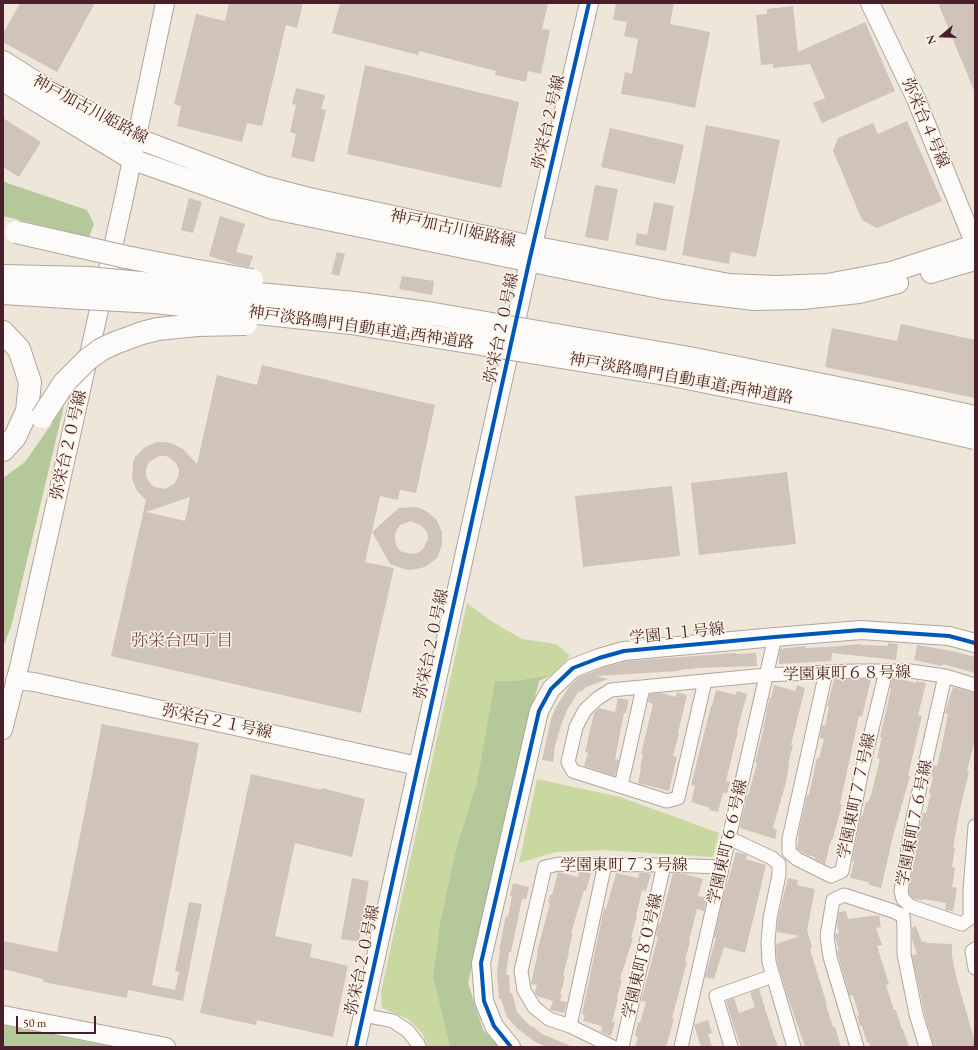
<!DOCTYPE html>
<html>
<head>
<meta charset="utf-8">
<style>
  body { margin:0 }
  #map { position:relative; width:978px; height:1050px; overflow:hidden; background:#eee6d9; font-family:"EB Garamond",serif }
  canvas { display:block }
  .frame { position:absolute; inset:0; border:4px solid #4a1f2b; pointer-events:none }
  .north { position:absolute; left:922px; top:16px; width:40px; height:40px; -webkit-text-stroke:3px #fcf5e5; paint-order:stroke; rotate:251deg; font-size:11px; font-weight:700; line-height:16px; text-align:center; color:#4a1f2b }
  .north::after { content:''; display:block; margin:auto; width:14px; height:18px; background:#4a1f2b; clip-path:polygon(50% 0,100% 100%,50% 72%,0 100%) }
  .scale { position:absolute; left:16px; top:1016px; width:80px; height:18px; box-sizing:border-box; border:2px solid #4a1f2b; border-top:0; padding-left:5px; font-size:12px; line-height:14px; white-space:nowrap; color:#4a1f2b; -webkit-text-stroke:3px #fcf5e5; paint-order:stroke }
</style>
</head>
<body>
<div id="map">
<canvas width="978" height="1050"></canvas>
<div class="frame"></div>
<div class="north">N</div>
<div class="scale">50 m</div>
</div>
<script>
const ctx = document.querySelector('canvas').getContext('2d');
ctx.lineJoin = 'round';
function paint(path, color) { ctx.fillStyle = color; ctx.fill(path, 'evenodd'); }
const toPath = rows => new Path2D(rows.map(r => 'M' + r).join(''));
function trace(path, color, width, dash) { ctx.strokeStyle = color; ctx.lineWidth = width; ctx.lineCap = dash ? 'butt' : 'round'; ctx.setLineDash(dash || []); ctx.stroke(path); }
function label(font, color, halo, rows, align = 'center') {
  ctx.font = font + ' "EB Garamond","Noto Serif JP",serif'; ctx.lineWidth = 3; ctx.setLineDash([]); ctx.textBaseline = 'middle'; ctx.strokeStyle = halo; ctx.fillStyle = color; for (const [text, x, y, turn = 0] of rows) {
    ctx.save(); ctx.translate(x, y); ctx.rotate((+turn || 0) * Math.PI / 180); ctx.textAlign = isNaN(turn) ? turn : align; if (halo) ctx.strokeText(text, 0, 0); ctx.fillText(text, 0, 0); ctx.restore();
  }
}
const green = toPath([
  [467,603,491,621,522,639,556,644,570,656,551,675,514,681,496,681,477,782,456,849,440,922,433,977,450,1047,427,1047,423,1034,408,1019,382,1008,381,992],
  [537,779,620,797,719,833,713,857,603,850,556,852,519,863]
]);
const forest = toPath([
  [3,180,7,183,87,210,94,224,89,237,3,216],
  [64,406,11,627,3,647,3,478,25,462],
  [551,675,539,681,504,820,468,983,483,1030,501,1047,450,1047,433,977,440,922,456,849,477,782,495,681,514,681],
  [3,1025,113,1047,3,1047]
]);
const building = toPath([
  [20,3,95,3,57,72,3,42,3,34],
  [229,3,303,3,297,28,286,25,262,126,247,123,242,142,177,126,181,106,174,104,196,14,225,21],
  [340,3,548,3,542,29,550,30,541,74,528,71,526,82,495,75,496,71,419,51,418,55,332,33],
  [616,3,674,3,670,24,710,32,695,108,662,101,621,94,625,72,632,74,638,39,624,36,627,22,613,20],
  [938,3,975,3,975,93],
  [793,6,798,52,865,22,895,91,822,123,813,103,825,98,810,64,773,68,773,64,761,65,756,15,767,14,767,9],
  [365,65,519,102,501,188,347,154],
  [296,88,325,95,321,109,326,110,314,162,291,157,296,134,290,132,296,105,292,104],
  [3,118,41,142,19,177,3,167],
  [907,121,942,201,877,228,862,220,833,151,838,138,873,123,878,134],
  [706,125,780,140,756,257,731,252,729,264,682,255],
  [610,128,684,145,675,184,601,167],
  [595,185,618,189,608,241,585,237],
  [189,198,202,202,193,233,181,230],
  [654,202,674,206,666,251,635,245,637,233,647,235],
  [220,216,245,224,236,252,253,256,249,267,237,265,209,256],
  [337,252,345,254,339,276,331,274],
  [402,276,434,281,432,295,399,289],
  [901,324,975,340,975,398,825,367,832,328,897,341],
  [262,365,435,405,416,493,400,490,398,500,380,496,365,562,394,568,361,713,111,656,146,500,137,491,132,478,133,464,135,457,145,447,157,442,164,442,171,443,183,449,197,464,217,375,257,385],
  [159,456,166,456,170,458,176,463,179,470,178,477,174,484,165,489,154,487,149,482,146,476,146,469,149,462],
  [190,497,185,521,146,512],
  [787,472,796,544,699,555,691,483],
  [672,486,680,556,583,567,575,496],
  [417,507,426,511,436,519,442,532,442,545,437,558,425,567,411,570,404,569,390,564,372,532,399,508],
  [411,521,422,526,427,532,428,539,423,549,418,553,410,554,400,551,396,545,395,538,396,531,400,525],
  [888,643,898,644,896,660,832,653,831,661,779,664,779,656,780,649,805,646,805,648,828,647,861,644,861,645,888,646],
  [917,645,952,651,975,657,975,673,943,664,942,666,914,660],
  [736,653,736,654,756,653,757,666,698,668,679,670,679,671,596,676,608,679,586,687,581,692,579,691,567,710,561,725,555,746,553,762,542,760,551,719,556,707,569,687,579,677,602,668,626,661],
  [851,679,857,680,858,679,871,679,862,717,859,716,840,804,842,805,832,841,831,840,825,864,815,859,815,857,807,855,797,849,799,836,798,836,807,795,809,795,817,758,819,759,824,739,820,738,822,725,825,726,829,707,827,706,834,680],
  [892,679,900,679,916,683,916,681,926,683,918,715,922,716,908,776,910,776,894,832,881,888,869,885,869,882,850,878,854,861,852,861,861,816,862,817,866,802,868,802,871,795,880,759,877,758,882,737,880,737,891,689,890,688],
  [774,685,795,691,797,685,805,688,791,745,793,745,788,765,789,765,786,782,773,828,777,830,775,839,740,828,740,826,747,796,748,796,757,763,755,762,764,728,763,728,767,713,766,712,769,701,769,698,771,698],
  [953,687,975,693,975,740,967,771,969,772,960,809,953,847,955,848,952,867,955,868,952,887,957,888,953,911,945,910,946,903,923,899,923,900,914,899,910,895,909,891,919,829,923,813,926,813,931,793,929,793,933,777,931,776,933,765,937,766,942,745,948,714,945,713],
  [716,690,736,695,737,691,747,694,737,731,738,731,726,781,730,782,727,793,723,793,718,812,709,810,710,808,691,802,695,786,691,785,711,706,712,706],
  [677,692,687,695,678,733,679,734,673,756,677,757,669,791,638,783,641,769,640,769,643,754,641,754,653,704,648,702,650,694,661,693,676,697],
  [618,698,629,700,626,713,624,713,615,759,619,760,615,776,584,766,588,753,585,752,594,713,599,708,615,712],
  [102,724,199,743,152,985,175,990,179,972,175,971,189,902,202,904,183,1001,128,990,127,998,43,982,43,979,3,969,3,941,57,952],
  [251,774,322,790,322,788,365,799,352,857,295,843,275,936,312,944,310,957,348,966,333,1037,257,1020,256,1025,200,1013],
  [736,852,747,855,746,859,766,865,745,953,724,947,714,979,705,977,716,938,714,938,722,902],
  [558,872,578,877,579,872,591,873,586,891,584,890,571,933,573,933,568,953,569,953,563,976,565,977,560,994,562,995,560,1001,567,1002,564,1013,550,1010,553,1001,537,996,535,992,537,985,531,984,538,952,537,952,550,903,548,902,550,895,552,895],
  [616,873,638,878,639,873,649,873,649,874,651,874,646,891,642,890,636,916,637,916,631,938,633,938,620,979,622,980,617,998,618,999,612,1022,615,1022,611,1036,601,1032,602,1026,583,1021,585,1015,582,1014,604,908,606,909],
  [673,873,684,874,703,879,698,896,707,898,704,911,697,909,689,941,690,941,685,961,687,962,672,1018,674,1019,666,1047,635,1047,638,1037,635,1036,638,1022,640,1023,646,1002,641,1001,658,937,656,936,658,925,659,923,660,924],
  [352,878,369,881,359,942,341,939],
  [788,878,798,880,797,885,815,889,807,930,812,948,810,949,827,1005,826,1005,833,1027,835,1027,841,1047,805,1047,786,992,777,961,776,944,800,936,777,932,778,918],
  [513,883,529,887,526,899,522,899,511,952,509,952,506,975,509,975,510,994,512,993,517,1012,531,1027,532,1026,542,1034,573,1047,546,1047,535,1042,518,1029,507,1017,501,999,499,999,497,973,500,950,499,950,506,916,508,917,512,896,510,896],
  [846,911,848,919,879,915,881,927,876,928,882,945,877,946,889,984,886,985,894,1010,896,1010,902,1029,903,1029,909,1047,870,1047,869,1042,867,1043,862,1026,860,1026,857,1016,859,1015,853,995,850,996,838,955,837,951,839,951,835,936,836,934,839,933,837,924,839,912],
  [916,926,922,942,926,941,927,943,952,944,952,956,957,980,975,1042,975,1047,934,1047,924,1012,912,955,917,954,912,939,912,928],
  [759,989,766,1012,778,1047,741,1047,734,1027,726,1001,734,998,739,1013,755,1007,750,993],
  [708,1020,712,1033,708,1034,712,1047,701,1047,694,1025]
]);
const street = toPath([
  [826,672,789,839,789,852,797,859,831,876,842,871,862,770,886,671],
  [945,676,913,818,901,891,903,899,910,906,962,924,970,918,970,891,975,826],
  [705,681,678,798,667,801,573,771,568,762,576,727,585,710,598,698,611,690,766,675,853,671,910,671,945,676,975,685],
  [621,786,643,688],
  [729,838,772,858,779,864,779,875,770,918,768,942,769,962,794,1047],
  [975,949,972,951,975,968],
  [363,1015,393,1021,408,1031,418,1044,419,1047],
  [570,1026,605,864],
  [613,1047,570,1026,549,1019,534,1007,524,990,521,971,545,867,559,864,664,865,722,867],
  [622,1047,664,865],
  [681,1047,775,637],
  [731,1047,716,996,773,976],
  [857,1047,830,957,827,936,833,900,844,895,893,911,903,916,904,928,904,954,916,1014,926,1047]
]);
const secondary = toPath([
  [870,3,916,99,975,245],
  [15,680,34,682,418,766],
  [3,730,20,663,124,198,165,3],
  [3,1015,166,1047],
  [356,1047,529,262,589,3],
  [511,1047,494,1026,484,1001,481,963,539,711,551,689,573,668,599,658,624,651,775,637,861,630,949,636,975,643]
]);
const primary = toPath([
  [3,61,44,87,136,138,263,186,305,197,532,246,729,284,776,286,827,284,891,272,975,245],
  [3,81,131,159,273,209,664,289,754,300,802,299,859,293,898,283],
  [931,273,975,260]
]);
const highway = toPath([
  [3,276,88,278],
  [3,293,82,298],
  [3,332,19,349,30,382,27,411,15,437,3,450]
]);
const highwayBridge = toPath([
  [16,232,126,257,192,270,252,280],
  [88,278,354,303,434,314,689,358,887,398,975,417],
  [82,298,155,302,351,323,672,375,882,417,975,438],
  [42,417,64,383,88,359,102,349,115,343,142,333,158,329,197,325,246,324]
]);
const cycleway = toPath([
  [356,1047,529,262,589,3],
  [511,1047,494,1026,484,1001,481,963,539,711,551,689,573,668,599,658,624,651,775,637,861,630,949,636,975,643]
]);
const streetNames = [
  ["神戸加古川姫路線",90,110,28],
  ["弥栄台２号線",549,122,-77],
  ["弥栄台４号線",925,123,67],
  ["神戸加古川姫路線",453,229,12],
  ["神戸淡路鳴門自動車道;西神道路",361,328,8],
  ["弥栄台２０号線",502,328,-78],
  ["神戸淡路鳴門自動車道;西神道路",681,379,10],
  ["弥栄台２０号線",69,445,-77],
  ["学園１１号線",677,634,-6],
  ["弥栄台２０号線",432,644,-78],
  ["学園東町６８号線",847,674,-1],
  ["弥栄台２１号線",217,722,12],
  ["学園東町７７号線",857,796,-78],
  ["学園東町７６号線",915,823,-79],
  ["学園東町６６号線",728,842,-77],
  ["学園東町７３号線",624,866],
  ["学園東町８０号線",643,956,-77],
  ["弥栄台２０号線",363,960,-78]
];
const neighbourhoodNames = [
  ["弥栄台四丁目",182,641]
];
paint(green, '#c9d7a1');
paint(forest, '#b5c89a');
paint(building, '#d0c3b9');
trace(street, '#afa59f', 15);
trace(secondary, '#afa59f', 20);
trace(primary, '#afa59f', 22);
trace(highway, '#afa59f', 24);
trace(street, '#fcfbf9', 13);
trace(secondary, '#fcfbf9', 18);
trace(primary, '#fcfbf9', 20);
trace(highway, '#fcfbf9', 22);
trace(highwayBridge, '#afa59f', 24, []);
trace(highwayBridge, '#fcfbf9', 22);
trace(cycleway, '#0057b8', 4);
label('16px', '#4a1f2b', '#fcf5e5', streetNames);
label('17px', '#794c4b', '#fcf5e5', neighbourhoodNames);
</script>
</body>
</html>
